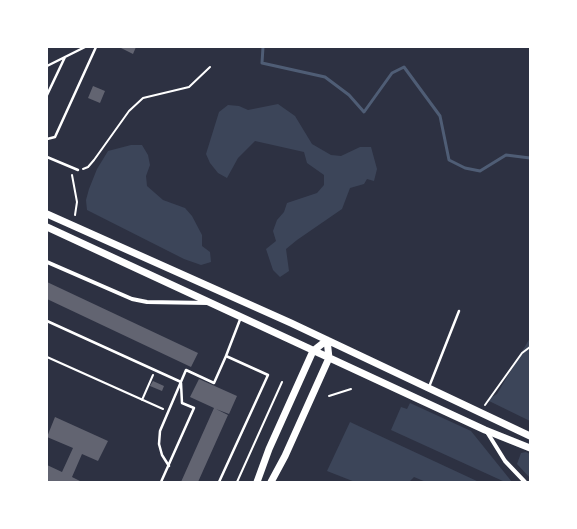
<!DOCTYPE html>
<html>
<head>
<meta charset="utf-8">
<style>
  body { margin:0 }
  #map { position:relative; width:577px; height:529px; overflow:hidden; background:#2d3142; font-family:"Open Sans",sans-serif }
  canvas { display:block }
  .frame { position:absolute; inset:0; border:48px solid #fff; pointer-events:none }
</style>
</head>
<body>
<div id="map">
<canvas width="577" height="529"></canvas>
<div class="frame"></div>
</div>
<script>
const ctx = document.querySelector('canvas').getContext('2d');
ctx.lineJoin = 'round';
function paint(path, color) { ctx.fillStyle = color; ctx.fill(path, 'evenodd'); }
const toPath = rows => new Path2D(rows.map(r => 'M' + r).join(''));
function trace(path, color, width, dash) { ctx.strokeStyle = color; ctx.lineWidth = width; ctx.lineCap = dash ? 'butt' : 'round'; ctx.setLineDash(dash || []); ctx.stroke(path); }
const green = toPath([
  [278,104,295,116,312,144,331,155,341,156,360,147,371,147,377,169,374,181,367,179,364,184,350,188,342,209,297,240,286,249,289,271,280,277,273,270,266,249,276,241,273,231,277,220,284,212,287,203,317,193,324,185,324,175,307,163,304,152,255,141,238,158,227,178,218,173,210,163,206,154,219,112,228,105,239,106,248,110],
  [131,145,142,145,148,155,150,165,146,176,147,186,163,200,185,208,192,216,202,235,202,246,210,252,211,262,201,265,184,259,87,210,86,200,89,189,97,169,108,151],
  [530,338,530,421,487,400,497,394],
  [410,403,471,431,512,482,505,482,391,430,401,407,407,409],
  [350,422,479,482,426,482,414,477,409,482,355,482,327,471],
  [526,452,530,454,530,478,517,464,521,453]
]);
const stream = toPath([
  [263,47,262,63,325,77,349,95,364,112,392,73,404,67,440,116,449,160,465,168,480,171,506,155,530,158]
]);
const building = toPath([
  [119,47,136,47,133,54],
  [93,86,105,91,100,103,88,98],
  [47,282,198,353,191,367,47,299],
  [199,379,237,396,229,414,216,409,228,415,198,482,181,482,214,408,190,397],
  [153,381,164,386,162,391,150,386],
  [55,417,108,441,98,461,82,454,72,477,82,482,47,482,47,465,62,472,73,448,47,437]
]);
const path = toPath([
  [83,169,88,167,94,160,129,111,143,98,189,87,210,67],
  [72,175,77,202,75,215],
  [47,357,163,409],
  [329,396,351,389],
  [142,400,153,375],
  [485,405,522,353,530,347],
  [237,482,282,382]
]);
const service = toPath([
  [47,66,85,47],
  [47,95,65,57],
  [47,139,55,137,96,47],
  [47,157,78,170],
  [47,321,181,382],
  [429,387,459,311],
  [169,466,162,455,159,444,160,431,186,370,214,383,226,356],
  [161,482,194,408,182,403,181,383],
  [219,482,268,375,226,356,241,317]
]);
const minor = toPath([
  [47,262,132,299,147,302,208,303],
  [487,432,505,461,525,482]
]);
const secondary = toPath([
  [47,214,291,323,530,436],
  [47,227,485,430,530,448],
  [257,482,269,449,313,351,327,340],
  [271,482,285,456,329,358,327,340]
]);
paint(green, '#3c4559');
trace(stream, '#4f5d75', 3);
paint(building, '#626471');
trace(path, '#fff', 2);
trace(service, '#fff', 2.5);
trace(minor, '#fff', 4);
trace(secondary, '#fff', 7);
</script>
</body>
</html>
